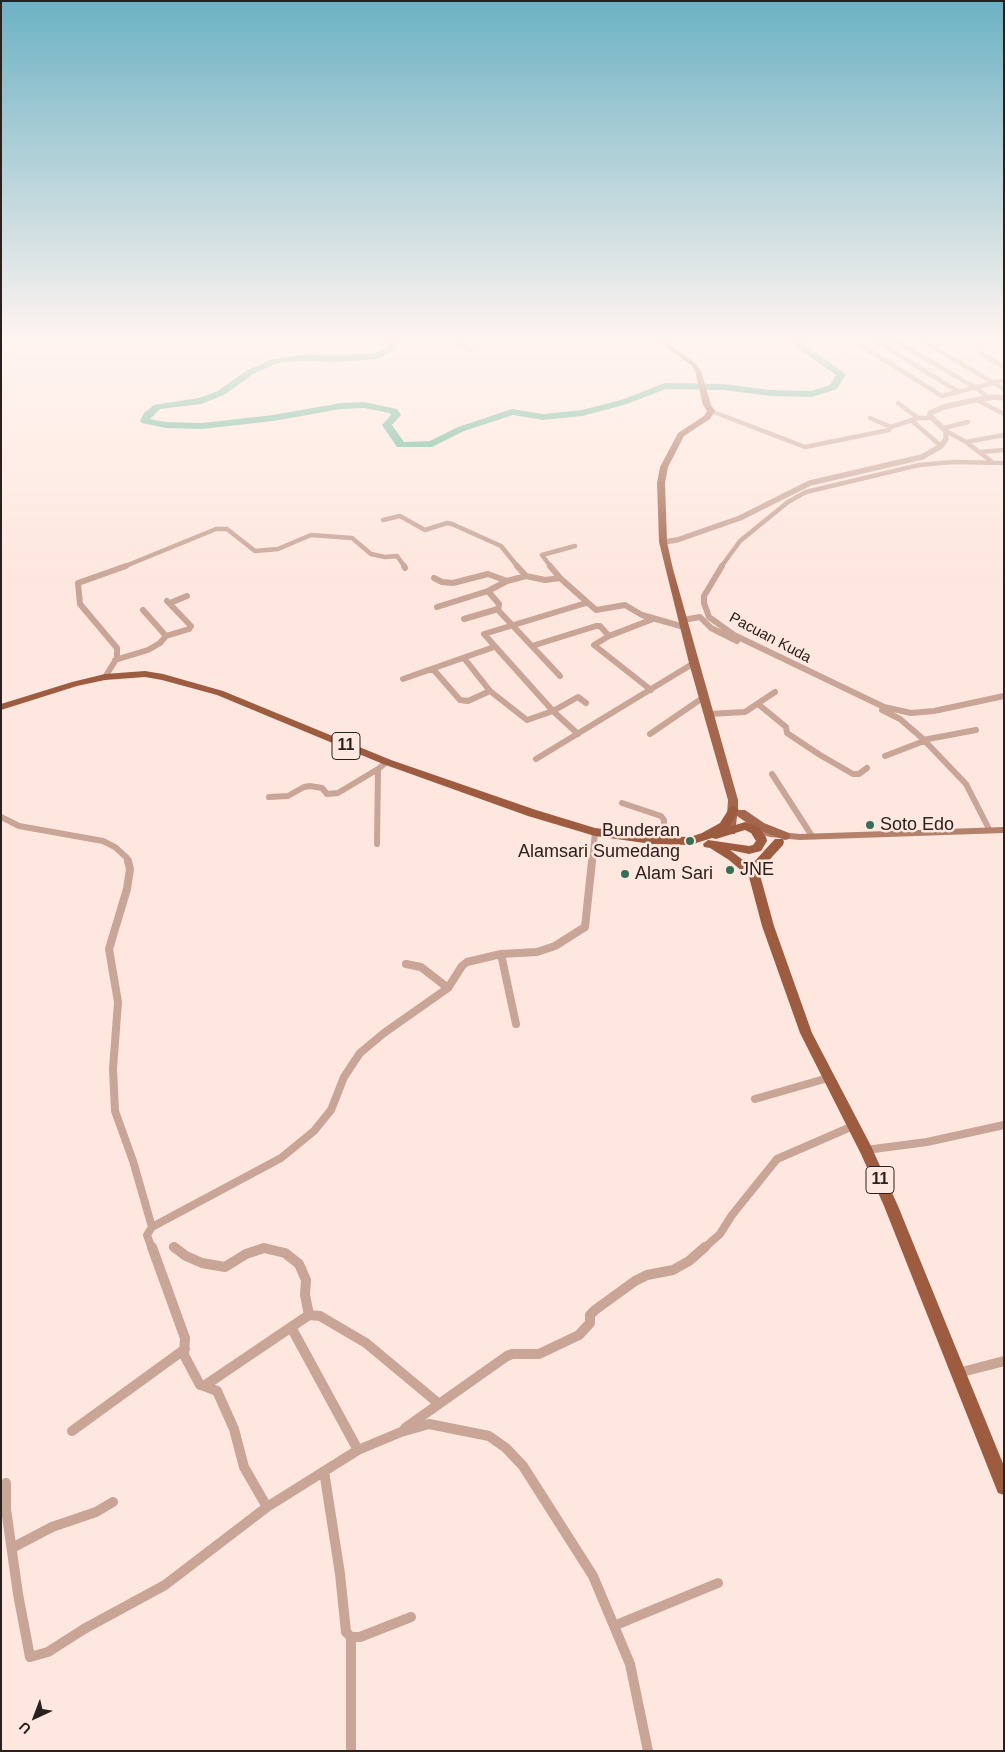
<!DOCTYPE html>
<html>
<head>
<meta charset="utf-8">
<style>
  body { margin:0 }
  #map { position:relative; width:1005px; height:1752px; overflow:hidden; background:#fee7de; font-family:Arial,sans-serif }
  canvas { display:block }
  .frame { position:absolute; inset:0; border:2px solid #2a211e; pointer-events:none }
  .north { position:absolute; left:10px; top:1692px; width:50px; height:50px; -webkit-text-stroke:4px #fee7de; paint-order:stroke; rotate:223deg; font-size:14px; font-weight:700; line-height:20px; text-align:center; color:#2a211e }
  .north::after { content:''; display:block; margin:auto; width:18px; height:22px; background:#2a211e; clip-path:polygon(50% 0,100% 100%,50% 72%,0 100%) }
</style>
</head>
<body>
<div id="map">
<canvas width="1005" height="1752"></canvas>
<div class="frame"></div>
<div class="north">U</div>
</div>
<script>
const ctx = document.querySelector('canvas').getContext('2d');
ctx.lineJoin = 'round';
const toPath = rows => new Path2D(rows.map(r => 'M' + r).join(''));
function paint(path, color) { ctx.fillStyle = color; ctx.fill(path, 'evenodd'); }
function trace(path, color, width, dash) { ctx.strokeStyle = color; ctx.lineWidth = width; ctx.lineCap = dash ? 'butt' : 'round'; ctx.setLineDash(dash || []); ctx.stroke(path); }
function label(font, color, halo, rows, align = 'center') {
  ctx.font = font + ' Arial,sans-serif'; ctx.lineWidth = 5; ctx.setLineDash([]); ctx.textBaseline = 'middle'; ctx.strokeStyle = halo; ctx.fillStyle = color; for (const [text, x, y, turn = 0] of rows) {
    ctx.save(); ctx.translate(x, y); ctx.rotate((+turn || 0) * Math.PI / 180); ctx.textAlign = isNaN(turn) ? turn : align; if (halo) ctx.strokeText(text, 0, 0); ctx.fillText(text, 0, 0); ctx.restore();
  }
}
const river = toPath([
  [390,340,398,340,394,350,378,359,339,362,299,361,278,363,253,374,224,395,201,404,160,409,150,419,166,422,202,423,273,415,341,403,364,402,397,409,401,415,392,425,404,442,430,441,458,427,512,409,543,414,582,410,621,400,665,383,723,384,771,390,811,391,830,385,836,375,799,349,793,340,801,340,805,345,846,374,837,389,812,397,771,396,723,390,666,389,627,404,582,416,543,420,513,415,464,431,432,447,397,447,382,425,391,415,390,413,364,408,341,409,273,421,202,429,166,428,142,423,140,421,144,413,154,405,199,398,218,391,247,370,273,359,299,355,373,354,386,348,390,340]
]);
const minorFar3 = toPath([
  [466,340,459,343,471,350],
  [894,340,976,388,989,398],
  [921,340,1004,389],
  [876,341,959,392],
  [860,345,942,396,1004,380],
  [981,353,1004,367],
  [977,400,1004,414],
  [898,403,918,418,931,418],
  [711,411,805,447,889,430,891,427],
  [870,418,891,427,918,418],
  [911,420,941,446],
  [944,428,968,422],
  [946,431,966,442,991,461],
  [966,442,1004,435],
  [980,452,1004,450],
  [383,520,400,516,425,530,447,523,452,524,501,546,518,567],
  [123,567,216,529,227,529,255,551,278,549,311,535,352,538,371,554,385,557,397,556,405,567],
  [551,567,542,555,575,546],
  [721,567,740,541,788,502,806,492,919,465,953,462,1004,463]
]);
const minorFar2 = toPath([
  [404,566,405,568],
  [517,566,526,576],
  [550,566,560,578],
  [722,566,704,596,704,603,709,617,734,635,884,707,911,713,934,711,1004,696],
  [434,578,442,582,453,583,488,574,507,581],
  [488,591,507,581,526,576,545,580,560,578,596,610,625,605,642,615,684,627],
  [170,603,187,596],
  [437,607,488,591,499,604,498,610,560,676],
  [464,619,498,609],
  [683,620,700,617,711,628,737,641],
  [166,636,189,629,191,626,167,601],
  [532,646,596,626,600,626,609,636],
  [464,658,490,691,527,720,553,711,578,697,586,703],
  [115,660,148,650,160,643,166,636,143,610],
  [433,669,460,700,468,701,490,691],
  [105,677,117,658,117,648,80,604,78,583,126,566],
  [403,679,494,647],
  [651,690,594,645,609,636,653,619],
  [758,704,786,727,787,733,820,755,853,774,859,774,867,768],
  [882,710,900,719,922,738,966,784,989,829],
  [709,714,745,712,775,692],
  [578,734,553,711,484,634,586,603],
  [650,734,704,697],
  [923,740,976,730],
  [885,756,924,741],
  [536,759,694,663],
  [772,774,812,836],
  [269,797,288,796,304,787,310,786,322,788,327,794,338,793,378,769],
  [622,803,661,816,664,820,663,840],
  [1,817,19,826,103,841,115,847,127,858,128,863],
  [377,844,378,769,387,762],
  [592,863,595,832]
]);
const minorFar1 = toPath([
  [128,861,130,869,127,889,109,949,118,1002,113,1069,115,1111,133,1161,152,1227],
  [501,954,516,1024],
  [406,964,421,967,448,988],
  [755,1099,828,1078],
  [866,1150,927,1142,1004,1125],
  [173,1247,175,1249],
  [152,1249,147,1235,152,1227,281,1158,314,1131,331,1110,344,1077,360,1053,384,1033,448,988,462,966,467,962,501,954,537,952,555,946,585,927,592,861],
  [262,1249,267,1249],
  [703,1249,720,1234,732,1215,777,1159,853,1126]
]);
const minor = toPath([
  [152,1247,185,1338,184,1355,200,1385,204,1386,309,1315,320,1316,366,1343,438,1403],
  [174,1247,186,1256,202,1263,225,1267,246,1254,264,1248,285,1253,299,1264,306,1280,305,1295,309,1315],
  [291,1327,358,1450],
  [958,1373,1004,1361],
  [204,1386,217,1391,234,1429,244,1467,267,1507,358,1450,401,1432,429,1424,489,1436,506,1448,523,1466,593,1576,630,1664,648,1751],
  [405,1428,507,1356,512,1354,539,1354,579,1335,590,1323,590,1315,595,1310,635,1281,647,1275,673,1270,689,1261,705,1247],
  [72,1431,185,1349],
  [324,1471,340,1574,346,1632,351,1637,360,1637,411,1617],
  [6,1483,6,1509,18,1594,30,1657,48,1652,84,1629,165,1585,267,1507],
  [12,1548,52,1527,96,1512,113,1502],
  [616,1625,718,1583],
  [351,1637,351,1751]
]);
const tertiary = toPath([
  [663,542,677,540,740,518,810,483,922,457,941,446,946,439,946,431,930,416,930,413,944,407,970,401,993,397,1004,398]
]);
const secondary = toPath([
  [755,827,770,831,800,834,1004,827,1004,833,800,840,770,837,752,832,750,830,755,827]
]);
const primary = toPath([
  [657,340,664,340,696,364,701,371,711,405,715,411,710,419,684,436,668,467,665,483,667,542,673,569,738,800,738,810,745,810,764,823,789,833,790,836,789,839,785,840,756,829,737,816,735,834,727,834,726,831,728,800,689,663,659,542,657,483,660,467,678,433,704,416,707,411,703,405,695,371,692,366,657,340]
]);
const trunk = toPath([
  [145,671,163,674,223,691,391,760,536,810,595,828,652,836,690,837,702,833,720,823,730,807,734,806,739,810,729,827,745,822,759,827,766,837,767,841,761,851,749,854,730,850,752,867,753,863,775,839,783,839,784,842,783,845,761,869,755,869,760,875,774,926,812,1033,871,1146,898,1206,1004,1466,1004,1495,998,1493,884,1206,861,1154,800,1033,762,926,749,877,729,860,710,848,704,847,703,844,708,840,749,846,753,845,756,841,751,833,745,830,716,839,712,838,690,845,652,844,595,836,528,816,383,764,217,695,162,680,145,677,105,680,77,686,1,710,1,704,72,682,105,674,145,671]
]);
const markers = [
  [870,825,5,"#346f58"],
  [690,841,5,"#346f58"],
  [730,870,5,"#346f58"],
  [625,874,5,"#346f58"]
];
const farStreetnames = [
  ["Pacuan Kuda",770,638,28]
];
const shields = [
  [346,746,28],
  [880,1180,28]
];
const shieldNames = [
  ["11",346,746],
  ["11",880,1180]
];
const poiNames = [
  ["Soto Edo",880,825],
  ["Bunderan",680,831,"right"],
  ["Alamsari Sumedang",680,852,"right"],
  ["JNE",740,870],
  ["Alam Sari",635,874]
];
paint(river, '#52ae8b');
trace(minorFar3, '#c8a596', 4.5);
trace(minorFar2, '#c8a596', 6);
trace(minorFar1, '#c8a596', 8);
trace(minor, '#c8a596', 10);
trace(tertiary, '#c8a596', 5.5);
paint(secondary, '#b4816c');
paint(primary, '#a4674d');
paint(trunk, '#9d5c40');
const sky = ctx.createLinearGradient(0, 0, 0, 585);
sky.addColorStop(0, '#6cb2c3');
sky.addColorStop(0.58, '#fff4f0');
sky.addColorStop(1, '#fff4f000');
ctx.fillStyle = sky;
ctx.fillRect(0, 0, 1005, 585);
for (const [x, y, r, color] of markers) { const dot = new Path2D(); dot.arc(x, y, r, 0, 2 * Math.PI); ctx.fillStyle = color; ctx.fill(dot); trace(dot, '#fee7de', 2); }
label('15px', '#2a211e', '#fee7de', farStreetnames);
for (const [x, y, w] of shields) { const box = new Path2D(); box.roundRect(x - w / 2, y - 13.5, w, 27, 4); ctx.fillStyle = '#fee7de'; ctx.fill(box); trace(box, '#2a211e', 1); }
label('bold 16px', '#2a211e', null, shieldNames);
label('18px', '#2a211e', '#fee7de', poiNames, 'left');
</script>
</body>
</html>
